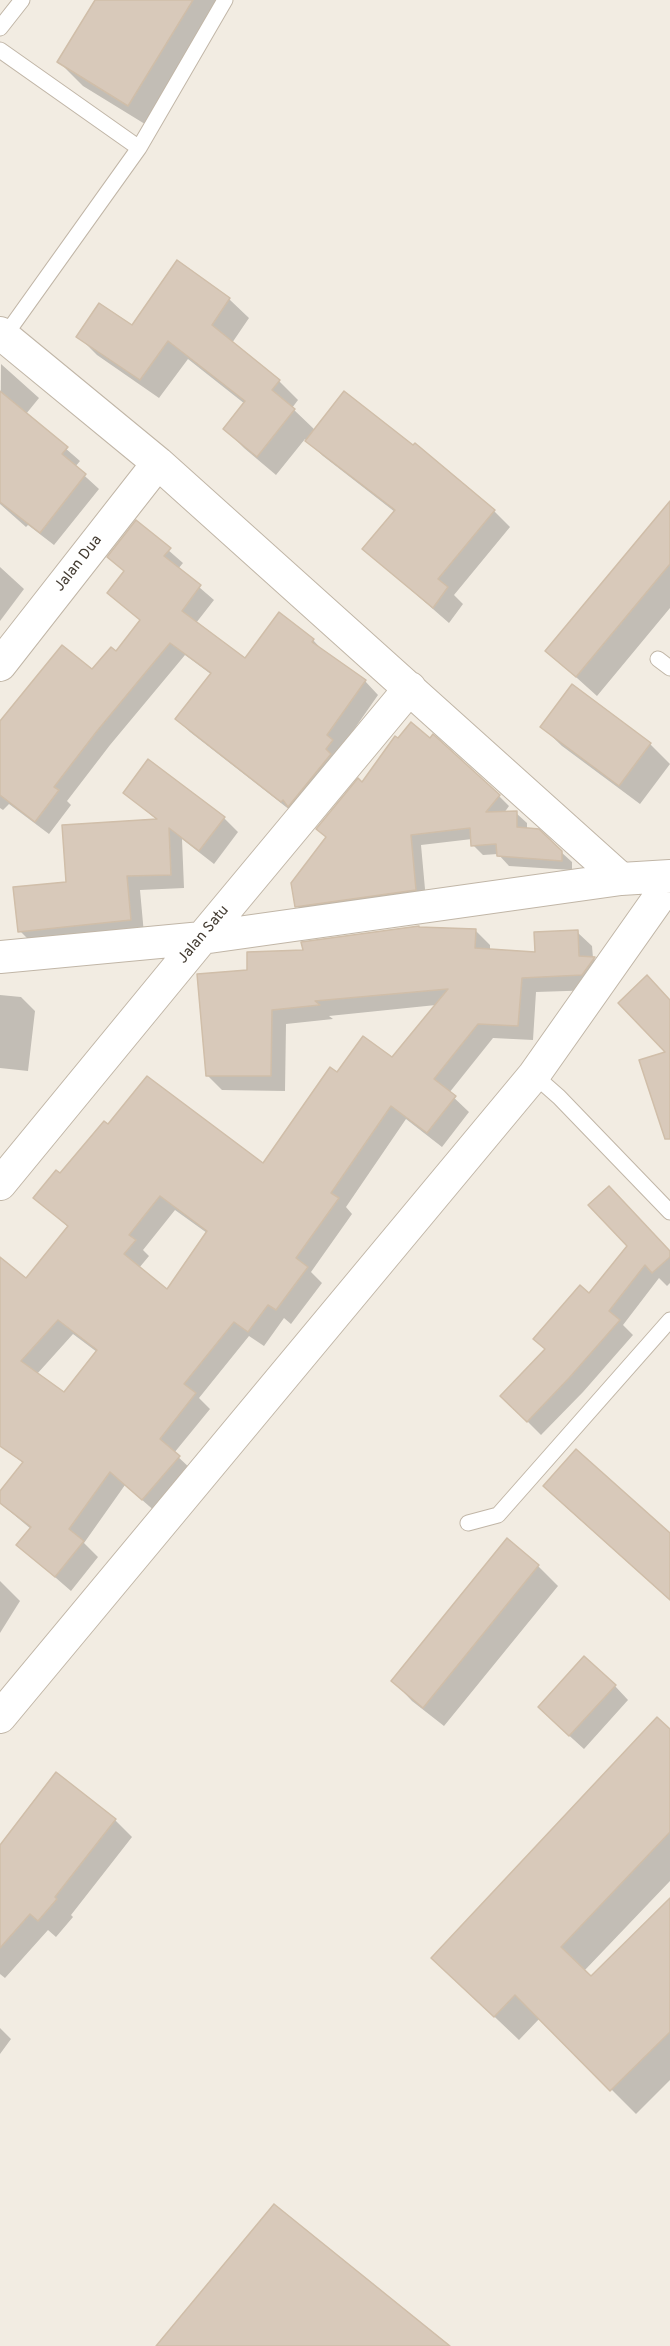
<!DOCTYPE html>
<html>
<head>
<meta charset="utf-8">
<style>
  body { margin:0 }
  canvas { display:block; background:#f2ece2 }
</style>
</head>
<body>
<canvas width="670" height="2346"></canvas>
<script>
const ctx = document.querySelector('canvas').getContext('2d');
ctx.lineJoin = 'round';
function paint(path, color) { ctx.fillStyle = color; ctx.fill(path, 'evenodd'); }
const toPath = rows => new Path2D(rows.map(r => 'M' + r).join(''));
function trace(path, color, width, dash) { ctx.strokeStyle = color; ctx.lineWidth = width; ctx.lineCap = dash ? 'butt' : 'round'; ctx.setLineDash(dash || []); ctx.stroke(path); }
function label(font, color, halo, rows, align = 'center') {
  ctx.font = font + ' Overpass,sans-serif'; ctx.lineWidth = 5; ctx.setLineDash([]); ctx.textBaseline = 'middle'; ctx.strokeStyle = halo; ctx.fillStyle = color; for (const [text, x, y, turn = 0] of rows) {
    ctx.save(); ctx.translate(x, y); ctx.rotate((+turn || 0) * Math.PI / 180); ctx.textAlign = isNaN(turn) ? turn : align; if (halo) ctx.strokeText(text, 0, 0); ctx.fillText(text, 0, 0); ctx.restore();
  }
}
const shadow = toPath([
  [97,0,232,0,153,129,83,86,59,62],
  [229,299,249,318,232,343,279,381,298,400,292,408,315,430,494,511,510,527,454,595,463,604,449,623,364,549,395,512,323,456,305,439,276,475,244,448,225,429,245,404,188,359,159,398,97,355,78,336,133,328],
  [1,364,39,398,26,414,80,461,75,467,99,489,54,545,28,525,26,527,0,504],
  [670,503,670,608,597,696,547,651],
  [136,522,183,563,178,569,214,600,196,623,246,661,313,640,326,654,365,681,378,695,295,814,190,732,177,719,212,675,185,655,110,745,67,801,71,805,49,834,9,804,3,810,0,808,0,730,93,672,116,653,141,621,109,593,125,572],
  [0,567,24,589,0,621],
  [542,727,650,744,670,764,640,804,562,746],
  [362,784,499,796,509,806,504,813,516,813,527,823,527,830,561,852,572,862,572,870,509,866,498,854,483,855,473,845,472,839,421,845,426,900,307,916,297,906,327,838],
  [125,793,224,818,238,832,214,864,182,839,184,888,140,890,144,934,34,945,20,931,68,883,157,820],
  [475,930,490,945,490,950,537,954,577,932,592,946,593,958,609,973,597,990,536,992,533,1040,493,1038,449,1093,469,1112,442,1147,406,1119,346,1207,352,1214,311,1272,322,1283,291,1324,284,1318,264,1346,249,1336,199,1398,210,1409,174,1453,194,1472,157,1513,125,1485,84,1543,98,1557,71,1591,18,1545,31,1529,0,1503,0,1494,23,1463,0,1444,0,1259,26,1280,69,1228,35,1197,60,1175,264,1166,337,1074,392,1060,436,1005,329,1016,333,1019,286,1024,285,1091,222,1090,207,1075,249,971,304,951],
  [175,1210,207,1233,168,1291,139,1268,149,1256,143,1250],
  [73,1334,97,1352,64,1394,37,1374],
  [0,995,21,997,35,1011,28,1071,0,1068],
  [629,1246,670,1252,670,1283,667,1286,659,1278,623,1325,633,1335,583,1392,541,1435,502,1396,546,1350,535,1339,589,1295],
  [545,1486,670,1535,670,1600,567,1508],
  [507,1540,538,1566,558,1586,444,1726,412,1701,393,1681],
  [0,1581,20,1601,0,1633],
  [615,1686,628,1700,584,1749,553,1721],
  [670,1731,670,1881,584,1971,591,1978,670,1900,670,2080,636,2114,540,2018,519,2040,458,1982],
  [115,1820,132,1837,71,1915,73,1917,56,1937,48,1930,5,1978,0,1974,0,1847],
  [0,2028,11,2039,0,2054]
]);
const building = toPath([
  [95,0,193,0,128,106,57,62,95,0],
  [177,260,230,298,212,325,280,380,272,390,295,409,257,457,223,429,245,401,168,341,140,380,76,337,99,303,132,325,177,260],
  [0,391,68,447,62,454,86,474,40,533,0,502,0,391],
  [344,391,413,445,415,443,495,510,438,579,448,587,433,608,362,549,395,510,305,441,344,391],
  [670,501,670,564,576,677,545,651,670,501],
  [136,520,171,548,164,556,201,585,182,611,245,658,279,612,314,639,312,642,366,680,327,735,333,740,326,749,331,754,288,807,283,800,281,802,175,719,211,673,170,643,97,731,54,787,59,790,35,822,0,795,0,721,62,645,92,669,111,647,116,651,140,620,107,593,124,571,107,557,136,520],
  [572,684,651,743,619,786,540,727,572,684],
  [411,722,430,738,433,734,500,795,486,812,517,811,517,827,539,829,562,851,562,861,497,856,496,844,471,846,470,828,411,835,416,890,295,907,291,883,326,837,316,829,358,778,362,782,395,736,398,738,411,722],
  [148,759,225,817,199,851,169,828,171,875,127,876,131,920,18,932,13,887,66,882,62,825,157,819,123,793,148,759],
  [419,926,419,927,476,929,475,948,535,952,534,932,578,930,579,956,595,957,582,975,522,978,518,1026,478,1024,434,1079,456,1096,427,1133,391,1106,331,1193,339,1198,296,1258,308,1267,276,1310,268,1305,248,1332,234,1322,184,1384,196,1393,160,1439,180,1456,142,1500,110,1472,69,1529,84,1541,55,1577,16,1545,31,1527,0,1503,0,1491,23,1462,0,1446,0,1257,26,1278,68,1226,33,1198,56,1170,60,1173,104,1121,108,1124,147,1076,263,1163,330,1067,337,1072,363,1036,392,1057,448,989,315,1001,320,1005,272,1010,271,1076,206,1076,197,974,247,970,247,952,303,950,301,942,419,926],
  [160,1196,207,1231,167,1289,124,1254,136,1240,129,1235,160,1196],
  [58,1320,97,1350,64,1392,21,1361,58,1320],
  [647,975,670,1000,670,1139,665,1139,639,1060,665,1052,618,1003,647,975],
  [609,1186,670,1251,670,1257,652,1273,645,1265,609,1311,620,1320,569,1378,527,1422,500,1396,545,1349,533,1339,580,1285,589,1293,627,1246,588,1205,609,1186],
  [576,1449,670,1533,670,1600,543,1486,576,1449],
  [507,1538,539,1565,423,1708,391,1681,507,1538],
  [584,1656,616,1685,569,1736,538,1707,584,1656],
  [657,1717,670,1729,670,1832,561,1947,591,1976,670,1898,670,2032,610,2091,515,1995,494,2017,431,1958,657,1717],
  [56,1772,116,1819,55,1897,57,1899,38,1921,30,1914,0,1948,0,1845,56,1772],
  [274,2204,450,2346,156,2346,274,2204]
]);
const lane = toPath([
  [0,28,22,0],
  [0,50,139,148],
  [4,337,139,148,225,0],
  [658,659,670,668],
  [534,1075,559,1097,670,1212],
  [468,1523,498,1515,670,1320]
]);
const street = toPath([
  [0,333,158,463,621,879],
  [0,665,158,463],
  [0,957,202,938,621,879,670,876],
  [0,1184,202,938,410,688],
  [0,1717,534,1075,670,882]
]);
const streetNames = [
  ["Jalan Dua",79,564,-52],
  ["Jalan Satu",204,935,-50]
];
paint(shadow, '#0003');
paint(building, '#d8c9ba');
trace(building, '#d0bea9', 1.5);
trace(lane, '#c1b6a7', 17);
trace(street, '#c1b6a7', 34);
trace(lane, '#fff', 15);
trace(street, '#fff', 32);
label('15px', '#443c32', '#fff', streetNames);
</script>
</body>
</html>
